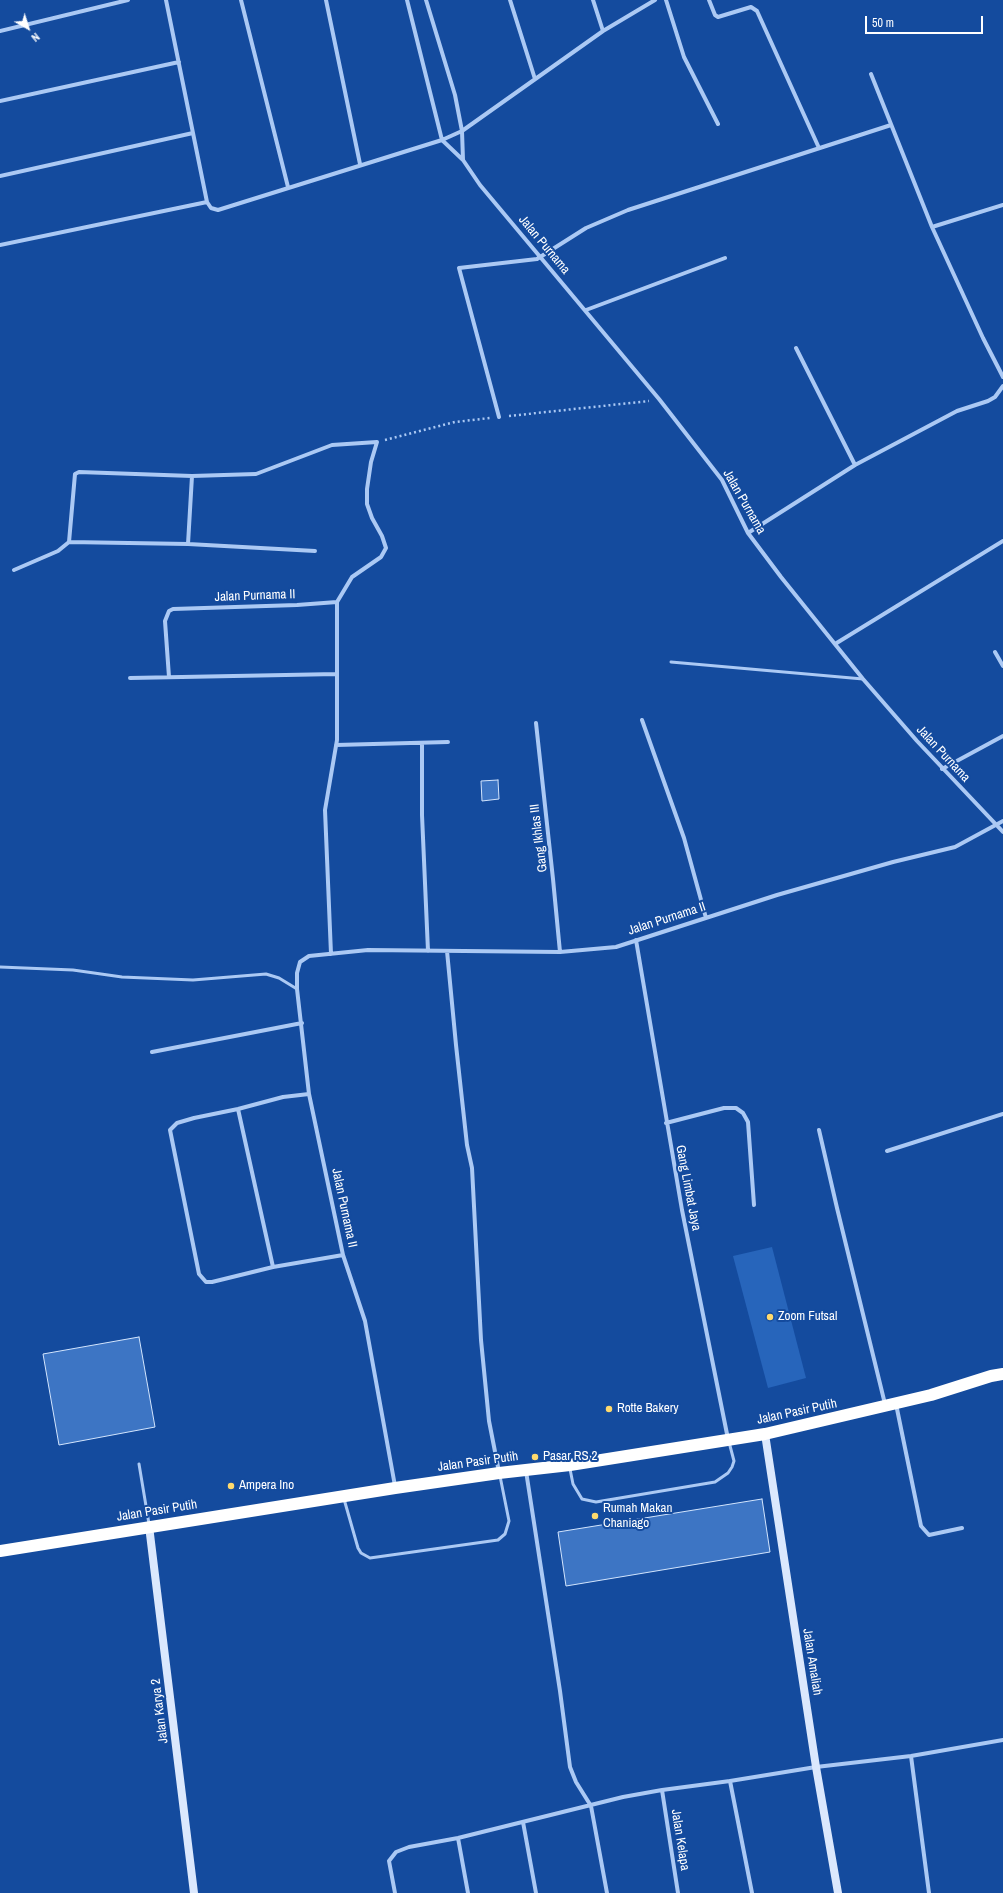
<!DOCTYPE html>
<html>
<head>
<meta charset="utf-8">
<style>
  body { margin:0 }
  #map { position:relative; width:1003px; height:1893px; overflow:hidden; background:#144b9e; font-family:"Archivo Narrow",sans-serif }
  canvas { display:block }
  .north { position:absolute; left:8px; top:8px; width:40px; height:40px; -webkit-text-stroke:3px #144b9e; paint-order:stroke; rotate:141deg; font-size:11px; font-weight:700; line-height:16px; text-align:center; color:#fff }
  .north::after { content:''; display:block; margin:auto; width:14px; height:18px; background:#fff; clip-path:polygon(50% 0,100% 100%,50% 72%,0 100%) }
  .scale { position:absolute; left:865px; top:16px; width:118px; height:18px; box-sizing:border-box; border:2px solid #fff; border-top:0; padding-left:5px; font-size:12px; line-height:14px; white-space:nowrap; color:#fff; -webkit-text-stroke:3px #144b9e; paint-order:stroke }
</style>
</head>
<body>
<div id="map">
<canvas width="1003" height="1893"></canvas>
<div class="north">N</div>
<div class="scale">50 m</div>
</div>
<script>
const ctx = document.querySelector('canvas').getContext('2d');
ctx.lineJoin = 'round';
function paint(path, color) { ctx.fillStyle = color; ctx.fill(path, 'evenodd'); }
const toPath = rows => new Path2D(rows.map(r => 'M' + r).join(''));
function trace(path, color, width, dash) { ctx.strokeStyle = color; ctx.lineWidth = width; ctx.lineCap = dash ? 'butt' : 'round'; ctx.setLineDash(dash || []); ctx.stroke(path); }
function label(font, color, halo, rows, align = 'center') {
  ctx.font = font + ' "Archivo Narrow",sans-serif'; ctx.lineWidth = 4; ctx.setLineDash([]); ctx.textBaseline = 'middle'; ctx.strokeStyle = halo; ctx.fillStyle = color; for (const [text, x, y, turn = 0] of rows) {
    ctx.save(); ctx.translate(x, y); ctx.rotate((+turn || 0) * Math.PI / 180); ctx.textAlign = isNaN(turn) ? turn : align; if (halo) ctx.strokeText(text, 0, 0); ctx.fillText(text, 0, 0); ctx.restore();
  }
}
const green = toPath([
  [772,1247,806,1378,768,1388,733,1256]
]);
const building = toPath([
  [498,780,499,799,482,801,481,781,498,780],
  [139,1337,155,1427,59,1445,43,1354,139,1337],
  [762,1499,770,1552,566,1586,558,1532,762,1499]
]);
const path = toPath([
  [509,416,649,401],
  [385,440,455,422,490,418]
]);
const lane = toPath([
  [671,662,863,679],
  [0,967,73,970,122,977,193,980,266,974,279,978,297,989],
  [139,1464,149,1524],
  [570,1469,573,1484,582,1499,596,1502,715,1482,728,1473,732,1467,734,1461,729,1442],
  [344,1499,358,1548,361,1553,370,1558,498,1540,505,1534,509,1521,500,1476]
]);
const street = toPath([
  [166,0,207,202,211,208,218,210,442,140,462,131,603,31,655,0],
  [241,0,288,187],
  [326,0,360,164],
  [407,0,442,140,463,160,480,185,659,399,722,480,748,533,781,577,863,679,917,741,1003,832],
  [426,0,455,95,462,131,463,160],
  [510,0,535,79],
  [593,0,603,31],
  [666,0,684,57,718,124],
  [709,0,715,15,718,17,751,7,757,11,819,148],
  [0,31,128,0],
  [871,74,932,227,983,338,1003,377],
  [0,101,179,62],
  [0,176,193,133],
  [932,227,1003,205],
  [0,245,207,202],
  [586,310,725,258],
  [796,348,855,465],
  [499,417,459,268,537,259,586,228,628,210,891,125],
  [192,476,188,544,315,551],
  [748,533,855,465,957,411,988,401,995,397,1003,386],
  [69,542,188,544],
  [14,570,58,551,69,542,75,474,79,472,192,476,256,474,332,445,377,442,371,462,367,489,367,504,372,518,382,536,386,548,381,557,352,577,337,602],
  [835,644,1003,541],
  [995,652,1003,666],
  [169,677,165,621,169,611,173,609,297,605,337,602,337,740,325,810,331,954],
  [130,678,337,674],
  [642,720,684,838,706,918],
  [536,723,553,879,560,952],
  [422,743,422,815,428,951],
  [336,745,448,742],
  [942,769,1003,736],
  [636,940,682,1210,728,1439],
  [447,951,456,1045,467,1145,472,1168,481,1340,489,1421,499,1472],
  [152,1052,302,1023],
  [309,1094,283,1097,238,1109,194,1118,177,1123,170,1130,199,1274,206,1282,212,1282,273,1267,343,1255],
  [238,1109,273,1267],
  [666,1123,724,1108,736,1108,743,1113,748,1122,754,1205],
  [819,1130,837,1208,885,1404],
  [887,1151,1003,1114],
  [896,1404,921,1526,929,1535,962,1528],
  [526,1471,560,1691,570,1767,576,1782,591,1806,607,1893],
  [395,1486,365,1321,343,1255,309,1094,297,989,297,973,300,962,309,956,368,950,560,952,616,947,777,895,893,862,955,847,1003,821],
  [911,1756,929,1893],
  [730,1781,752,1893],
  [662,1790,678,1893],
  [523,1822,536,1893],
  [458,1838,468,1893],
  [395,1893,389,1861,396,1852,409,1847,458,1838,623,1797,662,1790,730,1781,816,1767,911,1756,1003,1740]
]);
const secondary = toPath([
  [765,1434,816,1767,838,1893],
  [149,1526,194,1893]
]);
const highway = toPath([
  [0,1551,395,1488,499,1473,570,1465,765,1434,931,1395,991,1376,1003,1374]
]);
const markers = [
  [770,1317,4,"#ffda6d"],
  [609,1409,4,"#ffda6d"],
  [535,1457,4,"#ffda6d"],
  [231,1486,4,"#ffda6d"],
  [595,1516,4,"#ffda6d"]
];
const streetNames = [
  ["Jalan Purnama",544,245,50],
  ["Jalan Purnama",744,502,60],
  ["Jalan Purnama II",255,596,-2],
  ["Jalan Purnama",943,754,47],
  ["Gang Ikhlas III",539,838,-97],
  ["Jalan Purnama II",667,919,-18],
  ["Gang Limbat Jaya",688,1188,79],
  ["Jalan Purnama II",344,1208,78],
  ["Jalan Pasir Putih",797,1412,-12],
  ["Jalan Pasir Putih",478,1462,-8],
  ["Jalan Pasir Putih",157,1511,-9],
  ["Jalan Amaliah",812,1662,81],
  ["Jalan Karya 2",160,1711,-97],
  ["Jalan Kelapa",680,1840,81]
];
const poiNames = [
  ["Zoom Futsal",778,1317],
  ["Rotte Bakery",617,1409],
  ["Pasar RS 2",543,1457],
  ["Ampera Ino",239,1486],
  ["Rumah Makan",603,1509],
  ["Chaniago",603,1524]
];
paint(green, '#2765bb');
paint(building, '#3d75c4');
trace(building, '#d3e5fd', 1);
trace(path, '#abc9f4', 2.5, [2, 3]);
trace(lane, '#abc9f4', 3);
trace(street, '#abc9f4', 4);
trace(secondary, '#dbe8fd', 8);
trace(highway, '#fff', 12);
for (const [x, y, r, color] of markers) { const dot = new Path2D(); dot.arc(x, y, r, 0, 2 * Math.PI); ctx.fillStyle = color; ctx.fill(dot); trace(dot, '#144b9e', 1.5); }
label('13px', '#fff', '#144b9e', streetNames);
label('13px', '#fff', '#144b9e', poiNames, 'left');
</script>
</body>
</html>
